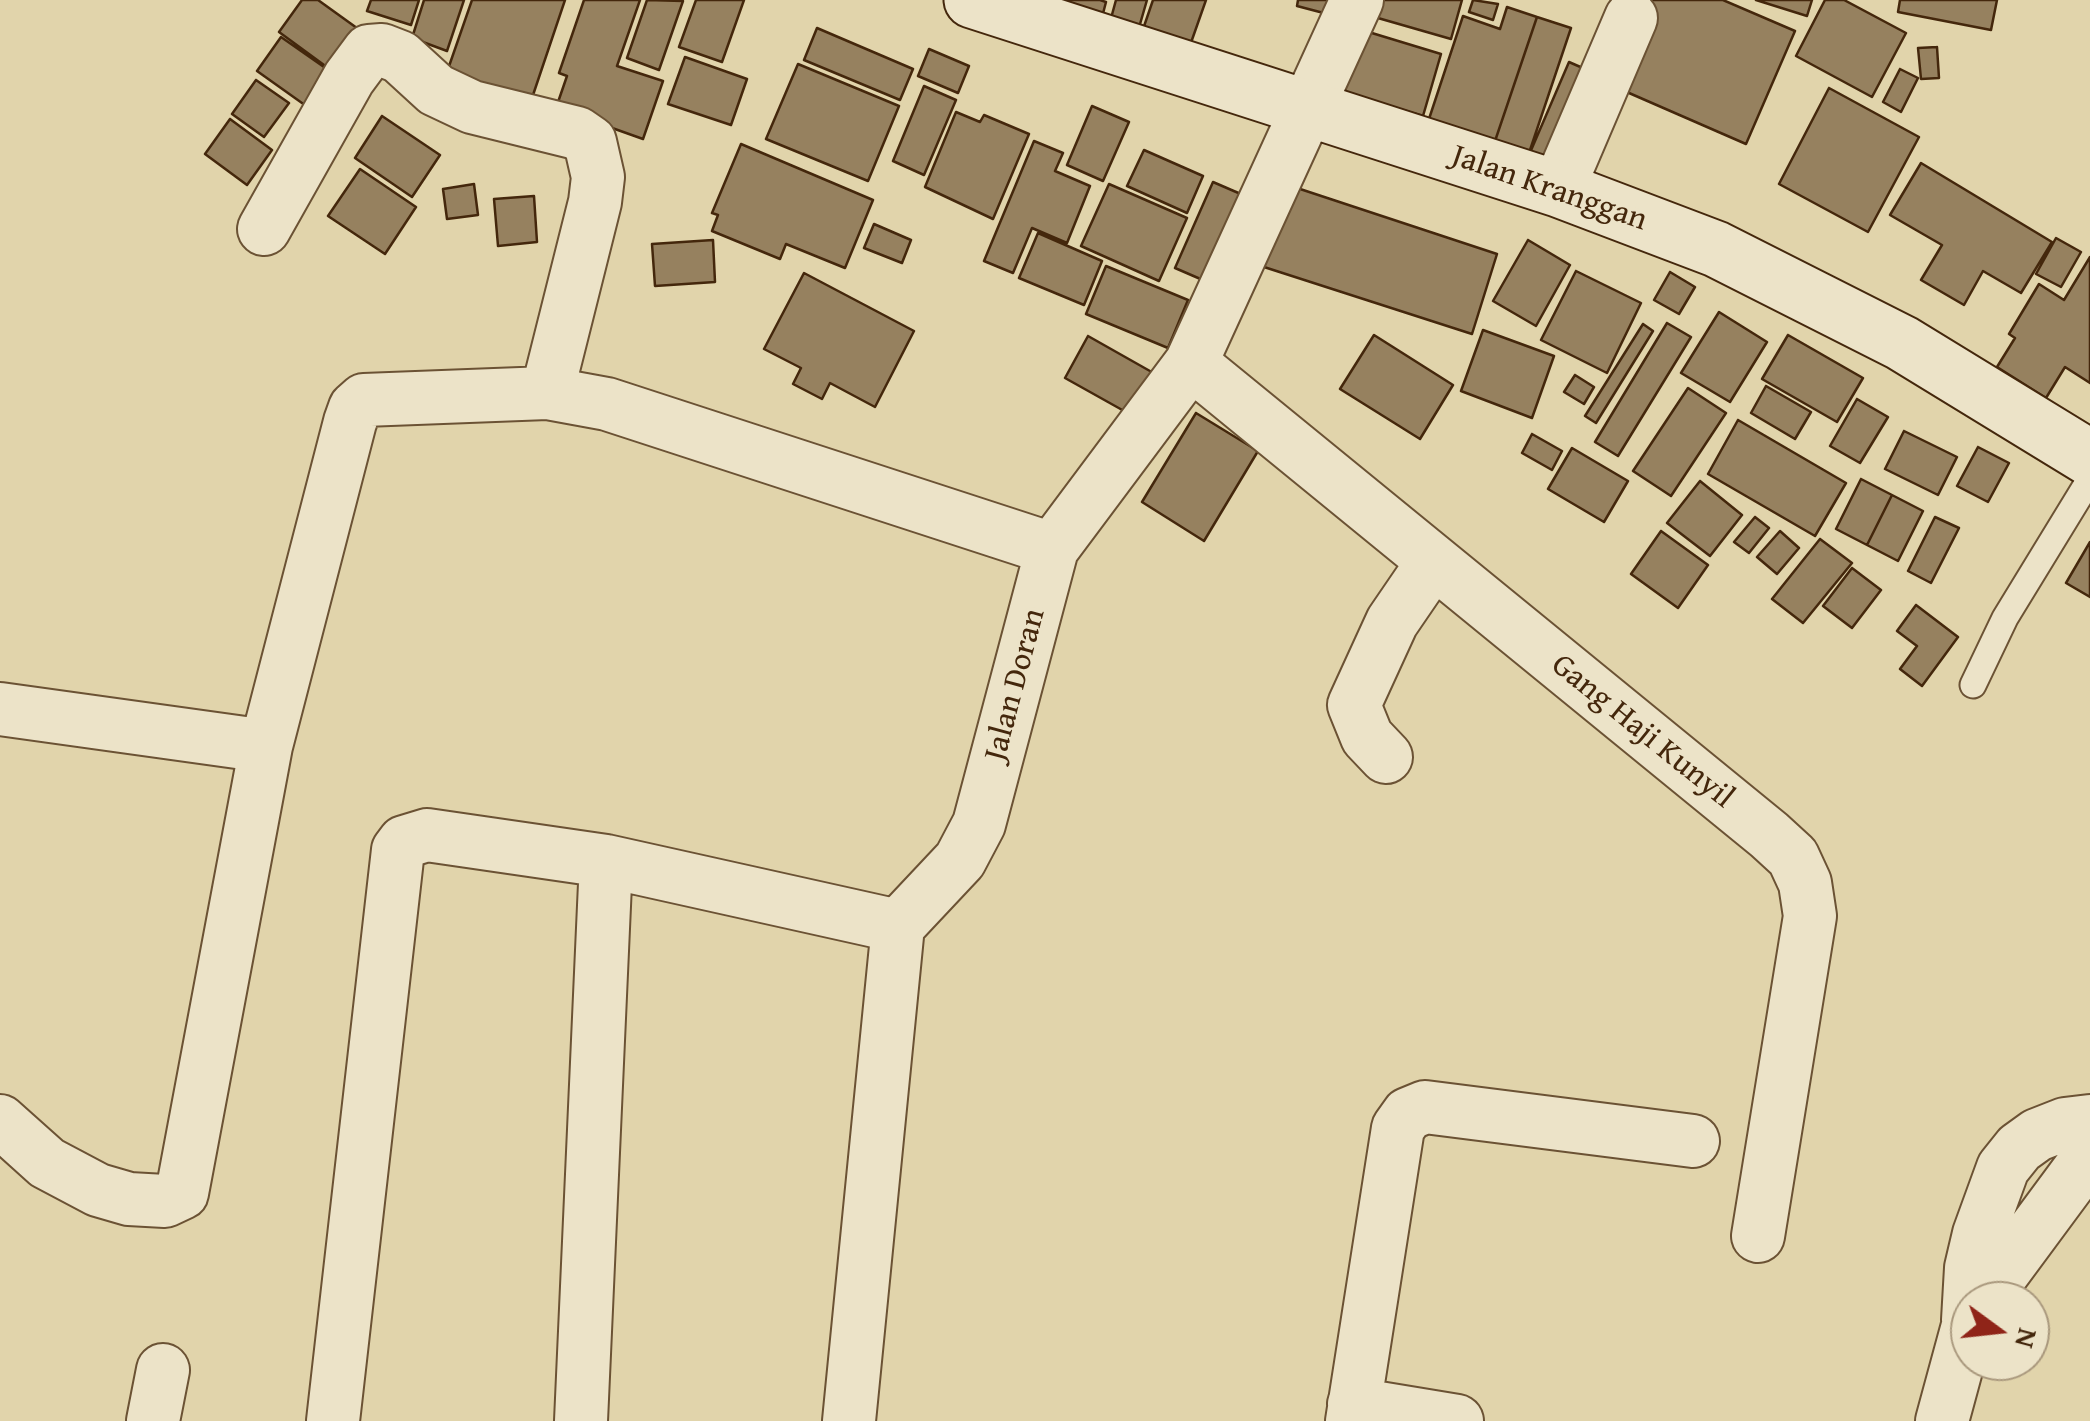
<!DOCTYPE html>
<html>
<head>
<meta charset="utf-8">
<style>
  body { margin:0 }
  #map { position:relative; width:2090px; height:1421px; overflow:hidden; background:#e1d4ab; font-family:"Gentium Book Plus",serif }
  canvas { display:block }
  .north { position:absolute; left:1950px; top:1281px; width:100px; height:100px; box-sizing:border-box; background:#ece3c8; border:2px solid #a9987d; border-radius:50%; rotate:105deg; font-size:28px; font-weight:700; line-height:40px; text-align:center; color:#44270c }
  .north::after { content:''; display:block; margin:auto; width:35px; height:45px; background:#8f2418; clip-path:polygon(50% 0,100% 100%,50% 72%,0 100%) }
</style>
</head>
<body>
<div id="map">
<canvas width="2090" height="1421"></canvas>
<div class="north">N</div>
</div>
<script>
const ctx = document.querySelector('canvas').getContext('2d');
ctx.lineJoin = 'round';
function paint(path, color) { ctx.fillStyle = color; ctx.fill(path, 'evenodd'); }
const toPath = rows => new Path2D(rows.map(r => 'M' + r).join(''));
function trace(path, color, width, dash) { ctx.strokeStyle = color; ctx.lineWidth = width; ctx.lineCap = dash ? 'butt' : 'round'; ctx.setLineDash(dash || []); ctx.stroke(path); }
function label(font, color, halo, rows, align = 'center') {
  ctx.font = font + ' "Gentium Book Plus",serif'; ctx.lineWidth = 8; ctx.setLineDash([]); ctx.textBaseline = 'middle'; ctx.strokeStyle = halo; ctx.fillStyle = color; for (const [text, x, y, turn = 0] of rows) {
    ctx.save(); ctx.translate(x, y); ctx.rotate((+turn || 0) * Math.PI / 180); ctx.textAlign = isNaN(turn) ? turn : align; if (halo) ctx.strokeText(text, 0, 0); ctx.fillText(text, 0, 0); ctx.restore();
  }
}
const building = toPath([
  [302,0,318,0,368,36,339,76,279,32,302,0],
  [371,0,419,0,411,25,367,11,371,0],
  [424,0,464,0,447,51,412,38,424,0],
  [472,0,565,0,531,101,447,72,472,0],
  [584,0,640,0,617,66,663,81,643,139,556,108,567,76,559,73,584,0],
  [647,0,683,1,659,70,627,58,647,0],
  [696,0,744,0,722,62,679,47,696,0],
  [1044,0,1100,0,1106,2,1100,25,1044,0],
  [1116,0,1147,0,1138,31,1110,22,1116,0],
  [1153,0,1206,0,1187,54,1140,38,1153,0],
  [1298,0,1352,0,1335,16,1297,6,1298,0],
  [1368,0,1462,0,1451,39,1364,14,1368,0],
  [1473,0,1498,4,1493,20,1469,12,1473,0],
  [1651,0,1723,0,1795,31,1746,144,1613,86,1651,0],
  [1756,0,1812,0,1807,16,1756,0],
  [1825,0,1844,0,1906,33,1872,97,1796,56,1825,0],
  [1900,0,1997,0,1991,30,1898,12,1900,0],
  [1507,7,1537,17,1493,147,1427,125,1463,16,1500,29,1507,7],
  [1537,17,1571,28,1527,159,1493,147,1537,17],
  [817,28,913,69,900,100,804,60,817,28],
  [1362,30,1441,54,1423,116,1344,93,1362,30],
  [281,37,334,74,309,108,257,71,281,37],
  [1937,47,1939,78,1921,79,1918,48,1937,47],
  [929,49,969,66,958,93,918,76,929,49],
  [685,57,747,79,731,125,668,104,685,57],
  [1569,62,1601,76,1561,169,1529,155,1569,62],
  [798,64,899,106,868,181,766,139,798,64],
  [1900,69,1918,78,1901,112,1883,102,1900,69],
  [256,80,289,103,264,137,232,114,256,80],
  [924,86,956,100,924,175,893,161,924,86],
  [1829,88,1919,137,1868,232,1779,184,1829,88],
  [1092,106,1129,122,1103,181,1067,165,1092,106],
  [956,112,980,122,984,115,1029,134,993,219,925,187,956,112],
  [382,116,440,155,412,197,355,158,382,116],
  [230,119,272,150,247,185,205,154,230,119],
  [1034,141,1063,153,1055,171,1090,186,1067,243,1032,228,1013,273,984,261,1034,141],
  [741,144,873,200,845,268,786,244,780,259,712,231,718,215,712,213,741,144],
  [1144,150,1203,176,1187,213,1127,186,1144,150],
  [1921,163,2052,242,2021,293,1983,271,1964,305,1921,280,1942,245,1890,215,1921,163],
  [360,169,416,207,385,254,328,216,360,169],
  [1213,182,1250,198,1212,284,1175,268,1213,182],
  [474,184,478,215,447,219,443,189,474,184],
  [1109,184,1187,218,1159,281,1081,246,1109,184],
  [1291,186,1497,254,1472,334,1264,267,1291,186],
  [534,196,537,242,498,246,494,199,534,196],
  [874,224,911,240,902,263,864,248,874,224],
  [1038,233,1102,261,1084,305,1019,278,1038,233],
  [2056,238,2081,252,2061,287,2036,274,2056,238],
  [713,240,715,282,655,286,652,244,713,240],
  [1528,240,1570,265,1536,326,1493,301,1528,240],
  [2090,257,2090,383,2065,367,2046,398,1997,367,2015,338,2009,334,2039,284,2064,300,2090,257],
  [1106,266,1188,300,1168,348,1086,314,1106,266],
  [1576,271,1641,303,1607,373,1541,340,1576,271],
  [1670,272,1695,287,1679,314,1654,300,1670,272],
  [804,273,914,331,875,407,830,383,822,399,793,384,801,368,764,349,804,273],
  [1719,312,1767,342,1730,402,1681,373,1719,312],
  [1667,323,1691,337,1618,456,1595,442,1667,323],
  [1643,324,1653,331,1596,423,1585,416,1643,324],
  [1483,330,1554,356,1532,418,1461,391,1483,330],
  [1374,335,1453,385,1420,439,1340,389,1374,335],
  [1788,335,1863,378,1837,422,1762,379,1788,335],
  [1088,336,1157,375,1133,416,1065,378,1088,336],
  [1575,375,1594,387,1584,404,1564,392,1575,375],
  [1766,386,1811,412,1795,439,1751,413,1766,386],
  [1688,388,1726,413,1671,496,1633,471,1688,388],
  [1857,399,1888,417,1860,463,1830,446,1857,399],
  [1196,413,1258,451,1204,541,1142,502,1196,413],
  [1738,420,1846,483,1815,536,1708,474,1738,420],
  [1904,431,1957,457,1938,495,1885,469,1904,431],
  [1532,434,1562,451,1552,470,1522,453,1532,434],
  [1978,447,2009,463,1988,502,1957,486,1978,447],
  [1572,448,1628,481,1604,522,1548,489,1572,448],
  [1861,479,1892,495,1867,545,1836,529,1861,479],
  [1700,481,1742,515,1710,556,1667,523,1700,481],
  [1892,495,1923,511,1898,561,1867,545,1892,495],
  [1755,517,1769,528,1749,553,1734,542,1755,517],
  [1935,517,1959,528,1931,583,1908,571,1935,517],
  [1661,531,1708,565,1678,608,1631,574,1661,531],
  [1780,531,1799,548,1777,574,1757,557,1780,531],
  [1820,539,1852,563,1803,623,1772,599,1820,539],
  [2090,542,2090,597,2066,583,2090,542],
  [1852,568,1881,590,1852,628,1823,606,1852,568],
  [1916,605,1958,637,1922,686,1900,669,1917,646,1897,631,1916,605]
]);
const lane = toPath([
  [1973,685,2005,618,2090,479]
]);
const street = toPath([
  [1558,189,1631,18],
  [264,229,349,78,369,51,382,50,400,57,436,90,472,107,577,133,590,142,598,177,595,202,547,393],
  [1191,363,1769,835,1793,857,1805,883,1810,916,1758,1236],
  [0,709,266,746],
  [1386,757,1367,737,1354,705,1392,622,1433,562],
  [0,1121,47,1163,98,1190,129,1199,165,1201,182,1193,266,746,350,422,355,408,364,400,547,393,607,404,1052,549],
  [1982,1301,2090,1155],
  [1968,1320,1971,1268,1979,1234,2003,1168,2019,1148,2037,1135,2065,1124,2090,1121],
  [1354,1404,1457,1421],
  [153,1421,163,1370],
  [333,1421,398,850,404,842,427,835,606,861,898,926],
  [581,1421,606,861],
  [849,1421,898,926,960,860,979,824,1052,549,1191,363,1357,0],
  [1352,1421,1398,1128,1408,1114,1425,1107,1693,1141],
  [1942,1421,1970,1318]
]);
const secondary = toPath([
  [972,0,1558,189,1716,249,1902,343,2090,458]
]);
const streetNames = [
  ["Jalan Kranggan",1549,189,19],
  ["Jalan Doran",1016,685,-75],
  ["Gang Haji Kunyil",1642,732,39]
];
paint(building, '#96815f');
trace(building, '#44270c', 2.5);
trace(lane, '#6b5234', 29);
trace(street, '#6b5234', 56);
trace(secondary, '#44270c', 59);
trace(lane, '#ece3c8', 25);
trace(street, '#ece3c8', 52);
trace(secondary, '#ece3c8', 55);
label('32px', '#44270c', '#ece3c8', streetNames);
</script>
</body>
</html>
